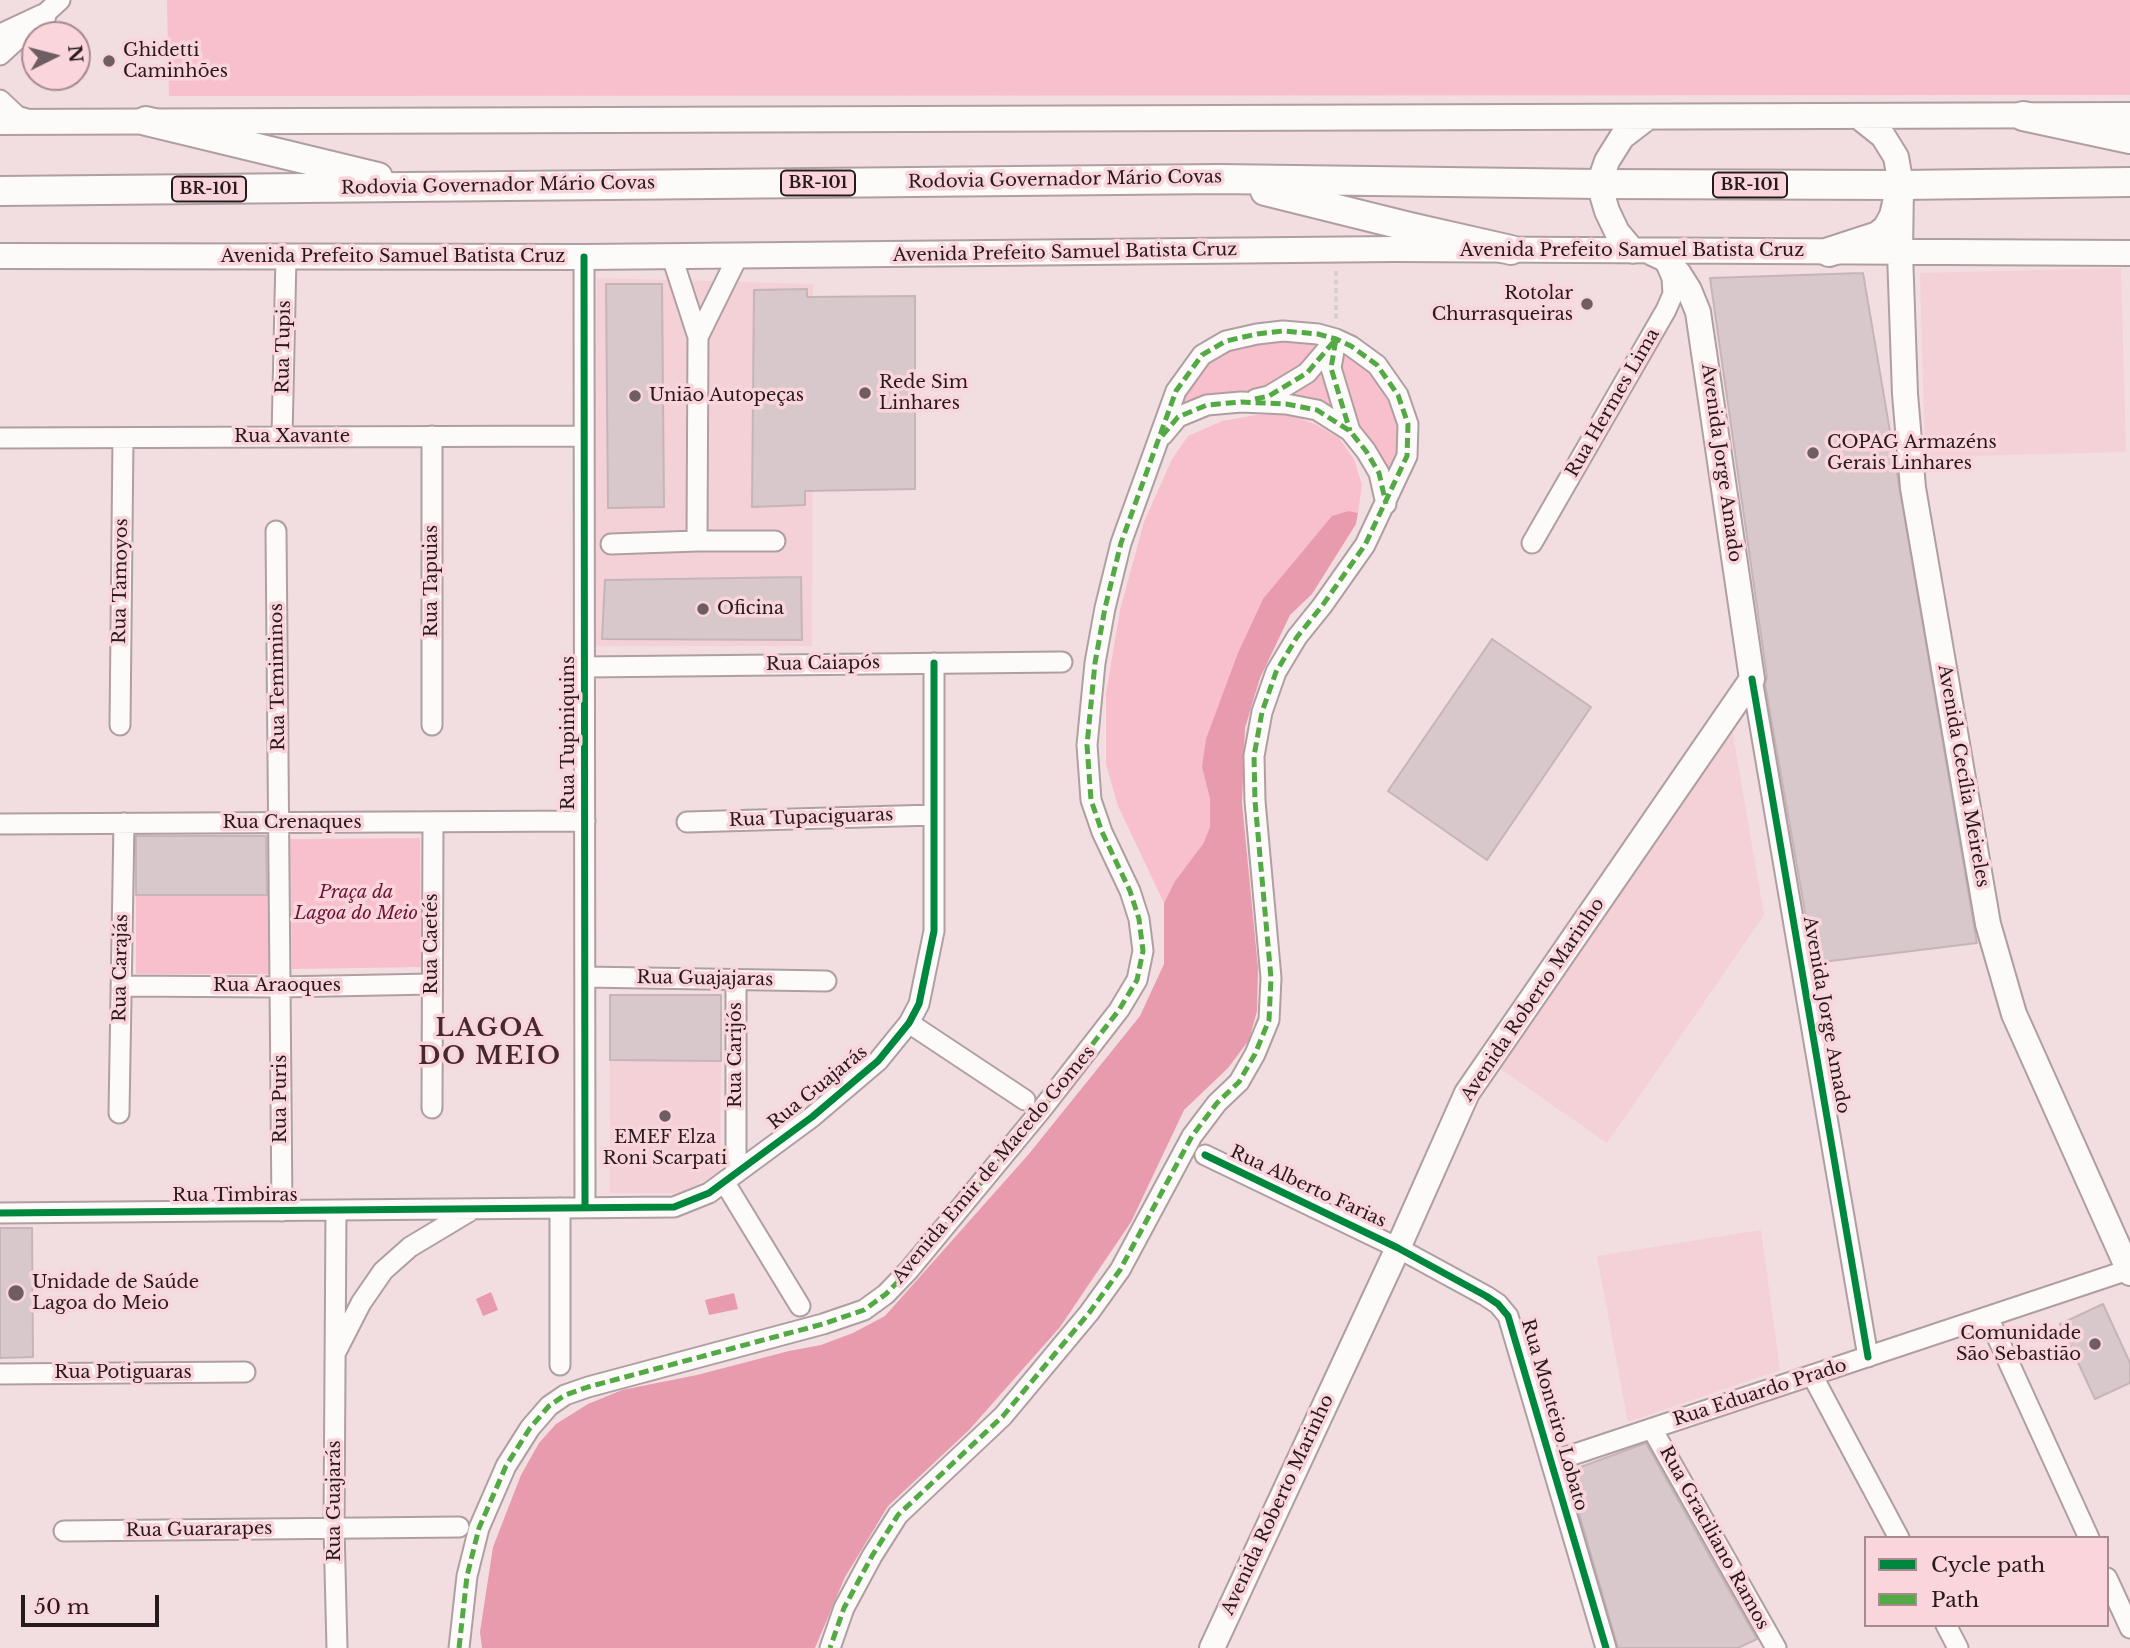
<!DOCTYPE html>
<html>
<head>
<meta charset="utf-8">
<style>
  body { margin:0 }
  #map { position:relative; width:2130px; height:1648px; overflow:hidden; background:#f2dde1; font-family:"Libre Baskerville",serif }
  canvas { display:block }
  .legend { position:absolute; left:1864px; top:1536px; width:245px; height:91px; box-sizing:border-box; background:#fad5dc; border:2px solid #a68a90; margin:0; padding:9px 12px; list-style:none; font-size:21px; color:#271a1d }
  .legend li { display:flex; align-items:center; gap:14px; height:35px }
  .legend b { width:35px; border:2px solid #a68a90 }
  .north { position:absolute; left:21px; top:21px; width:70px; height:70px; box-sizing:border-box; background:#fad5dc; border:2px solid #a68a90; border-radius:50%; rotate:84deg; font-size:19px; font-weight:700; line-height:28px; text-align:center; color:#271a1d }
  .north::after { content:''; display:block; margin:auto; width:24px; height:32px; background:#6e5e62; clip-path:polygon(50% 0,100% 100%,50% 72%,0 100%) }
  .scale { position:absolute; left:21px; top:1595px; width:138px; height:32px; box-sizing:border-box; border:4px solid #271a1d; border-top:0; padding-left:9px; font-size:21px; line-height:24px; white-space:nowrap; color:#271a1d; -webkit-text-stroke:5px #fad5dc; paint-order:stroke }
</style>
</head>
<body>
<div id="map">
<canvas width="2130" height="1648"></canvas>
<ul class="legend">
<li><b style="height:9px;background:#00873e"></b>Cycle path</li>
<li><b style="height:9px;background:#53a943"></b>Path</li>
</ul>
<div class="north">N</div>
<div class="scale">50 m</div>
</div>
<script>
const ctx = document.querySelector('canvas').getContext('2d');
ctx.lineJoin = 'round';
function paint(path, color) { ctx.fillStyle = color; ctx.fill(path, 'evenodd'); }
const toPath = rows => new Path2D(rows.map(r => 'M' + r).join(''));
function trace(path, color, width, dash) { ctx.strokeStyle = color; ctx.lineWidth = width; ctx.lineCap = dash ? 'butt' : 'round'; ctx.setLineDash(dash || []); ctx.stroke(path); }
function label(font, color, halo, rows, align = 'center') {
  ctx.font = font + ' "Libre Baskerville",serif'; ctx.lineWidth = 7; ctx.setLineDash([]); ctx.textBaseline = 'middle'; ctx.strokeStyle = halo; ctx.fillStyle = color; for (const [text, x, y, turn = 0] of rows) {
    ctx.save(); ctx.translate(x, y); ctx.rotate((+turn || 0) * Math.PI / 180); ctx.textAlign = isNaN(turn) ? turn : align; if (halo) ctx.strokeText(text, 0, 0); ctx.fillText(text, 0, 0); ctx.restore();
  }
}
const built = toPath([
  [2121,268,2126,452,1925,457,1920,273],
  [597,278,813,284,812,646,594,646],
  [1732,729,1764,915,1607,1143,1498,1067],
  [610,1060,721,1061,720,1171,683,1193,610,1193],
  [1761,1230,1780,1370,1628,1422,1597,1256]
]);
const green = toPath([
  [167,0,2130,0,2130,95,169,96],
  [1283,331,1377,365,1408,424,1386,504,1350,431,1286,404,1178,417,1176,391,1202,355],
  [1288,414,1315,424,1339,438,1354,459,1362,485,1358,513,1349,511,1315,538,1293,563,1202,767,1210,799,1210,827,1203,844,1175,881,1164,903,1118,806,1106,764,1106,694,1120,610,1144,522,1172,459,1188,436,1222,421,1256,415],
  [420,838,421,967,292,969,290,839],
  [273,895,273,974,136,974,136,896]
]);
const water = toPath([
  [1349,511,1358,513,1356,524,1312,594,1290,615,1260,678,1245,728,1242,803,1258,968,1257,1011,1249,1040,1228,1068,1184,1110,1131,1222,1060,1327,969,1430,888,1506,845,1577,815,1648,482,1648,480,1632,493,1547,521,1475,539,1443,556,1424,588,1404,622,1390,697,1375,789,1351,821,1345,853,1333,885,1316,1028,1155,1140,1016,1164,964,1164,903,1175,881,1203,844,1210,827,1210,799,1202,767,1206,739,1238,653,1263,599,1332,516],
  [491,1292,498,1310,483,1316,476,1299],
  [734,1293,738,1309,709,1315,705,1300]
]);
const building = toPath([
  [1863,273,1977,943,1814,963,1765,684,1767,677,1710,278,1863,273],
  [606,284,662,284,664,507,608,508,606,284],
  [807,289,807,297,915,296,915,489,805,491,805,505,752,507,754,290,807,289],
  [801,577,802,640,602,639,605,580,801,577],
  [1492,639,1591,707,1487,860,1388,791,1492,639],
  [136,836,266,836,267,895,136,895,136,836],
  [610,995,721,995,721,1061,610,1060,610,995],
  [0,1228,32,1228,33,1357,0,1358,0,1228],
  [2103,1304,2130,1363,2130,1383,2095,1399,2060,1324,2103,1304],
  [1646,1443,1713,1562,1757,1639,1738,1648,1618,1648,1567,1472,1646,1443]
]);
const path = toPath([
  [1336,271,1336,319]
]);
const minor = toPath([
  [0,55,60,0],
  [0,100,17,116,30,120],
  [584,257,585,1208],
  [698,337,738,256],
  [1256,399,1269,396,1307,373,1336,339,1331,368,1350,431],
  [1163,435,1178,417,1207,405,1241,402,1286,404,1317,410,1350,431,1366,451,1379,473,1386,504],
  [282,437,286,257],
  [0,438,584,436],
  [276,531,282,1211],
  [697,541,775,541],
  [1532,543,1666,310,1673,294,1672,278,1666,264],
  [611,544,697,541,698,337,672,257],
  [585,667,1062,662],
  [1752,679,1868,1357],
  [120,725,123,438],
  [432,725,432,436],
  [687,822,934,815],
  [0,824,585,821],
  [585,977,826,981],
  [736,980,736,1173],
  [121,986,280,987,432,984],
  [909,1023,1025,1100],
  [432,1108,433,822],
  [119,1113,124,823],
  [1205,1155,1398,1248,1486,1296,1498,1304,1508,1316,1606,1648],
  [725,1183,800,1306],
  [336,1211,334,1528,337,1648],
  [0,1213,674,1207,709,1193,812,1117,878,1061,909,1023,919,1004,934,931,934,663],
  [1988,1317,2089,1538],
  [337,1350,361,1303,383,1271,410,1247,470,1211],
  [560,1365,560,1208],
  [0,1374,245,1372],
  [1812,1375,1899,1538],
  [1652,1429,1776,1648],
  [1551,1462,2128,1270],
  [64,1531,459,1527],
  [2107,1578,2130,1628],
  [1946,1625,1958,1648],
  [459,1648,467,1576,479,1528,506,1466,530,1428,549,1406,565,1395,588,1387,823,1324,864,1310,886,1294,909,1270,1042,1109,1119,1010,1137,980,1143,951,1139,919,1130,891,1102,832,1091,800,1087,745,1095,663,1105,608,1121,543,1176,391,1202,355,1226,341,1257,334,1283,331,1318,334,1336,339,1351,346,1377,365,1398,395,1408,424,1407,456,1365,545,1322,606,1297,637,1276,672,1262,712,1254,756,1255,801,1271,978,1269,1020,1255,1054,1239,1082,1217,1103,1192,1136,1120,1270,1089,1313,1003,1416,898,1515,872,1556,844,1608,830,1648]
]);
const major = toPath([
  [0,37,43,17],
  [1858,116,1883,136,1896,157,1901,185,1900,253,1905,394,1913,488,1988,924,2014,1014,2130,1273],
  [0,122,2130,115],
  [1633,251,1617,232,1607,211,1599,184,1607,161,1622,137,1648,117],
  [0,256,584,257,1394,249,2130,253],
  [1212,1648,1398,1248,1467,1093,1752,679,1698,312,1689,290,1679,274,1665,259,1648,251]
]);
const highway = toPath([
  [2023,116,2130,139],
  [146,121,378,177],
  [0,191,1219,179,1599,184,1901,185,2130,182],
  [1265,191,1410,227,1511,250],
  [1829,252,1878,236,1887,229,1894,216,1901,185]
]);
const quiet = toPath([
  [1255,399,1269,396,1307,373,1336,339,1331,368,1350,431],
  [1162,436,1178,417,1207,405,1241,402,1286,404,1317,410,1350,431,1366,451,1379,473,1386,504],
  [459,1648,467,1576,479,1528,506,1466,530,1428,549,1406,565,1395,588,1387,823,1324,864,1310,886,1294,909,1270,1042,1109,1119,1010,1137,980,1143,951,1139,919,1130,891,1102,832,1091,800,1087,745,1095,663,1105,608,1121,543,1176,391,1202,355,1226,341,1257,334,1283,331,1318,334,1336,339,1351,346,1377,365,1398,395,1408,424,1407,456,1365,545,1322,606,1297,637,1276,672,1262,712,1254,756,1255,801,1271,978,1269,1020,1255,1054,1239,1082,1217,1103,1192,1136,1120,1270,1089,1313,1003,1416,898,1515,872,1556,844,1608,830,1648]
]);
const cycleway = toPath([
  [584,257,585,1208],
  [1752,679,1868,1357],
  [1205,1155,1398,1248,1486,1296,1498,1304,1508,1316,1606,1648],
  [0,1213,674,1207,709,1193,812,1117,878,1061,909,1023,919,1004,934,931,934,663]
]);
const markers = [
  [109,61,7,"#6e5e62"],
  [1587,304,7,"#6e5e62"],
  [865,393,7,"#6e5e62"],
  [635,396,7,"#6e5e62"],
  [1813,453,7,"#6e5e62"],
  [703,609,7,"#6e5e62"],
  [665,1116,7,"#6e5e62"],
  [16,1293,9,"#6e5e62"],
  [2095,1344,7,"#6e5e62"]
];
const shields = [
  [818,183,74],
  [1750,185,74],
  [209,189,74]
];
const shieldNames = [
  ["BR-101",818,183],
  ["BR-101",1750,185],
  ["BR-101",209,189]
];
const poiNames = [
  ["Ghidetti",123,51],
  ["Caminhões",123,72],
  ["Rotolar",1573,294,"right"],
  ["Churrasqueiras",1573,315,"right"],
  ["Rede Sim",879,383],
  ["Linhares",879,404],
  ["União Autopeças",649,396],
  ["COPAG Armazéns",1827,443],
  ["Gerais Linhares",1827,464],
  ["Oficina",717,609],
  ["EMEF Elza",665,1138,"center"],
  ["Roni Scarpati",665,1159,"center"],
  ["Unidade de Saúde",32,1283],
  ["Lagoa do Meio",32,1304],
  ["Comunidade",2081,1334,"right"],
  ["São Sebastião",2081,1355,"right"]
];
const streetNames = [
  ["Rodovia Governador Mário Covas",1065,180,-1],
  ["Rodovia Governador Mário Covas",498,186,-1],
  ["Avenida Prefeito Samuel Batista Cruz",1632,251],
  ["Avenida Prefeito Samuel Batista Cruz",1065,253,-1],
  ["Avenida Prefeito Samuel Batista Cruz",393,257],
  ["Rua Tupis",284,347,-89],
  ["Rua Hermes Lima",1613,403,-60],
  ["Rua Xavante",292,437],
  ["Avenida Jorge Amado",1721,463,82],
  ["Rua Tamoyos",121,581,-89],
  ["Rua Tapuias",432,581,-90],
  ["Rua Caiapós",823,664,-1],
  ["Rua Temiminos",278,677,-91],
  ["Rua Tupiniquins",569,733,-90],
  ["Avenida Cecília Meireles",1963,776,80],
  ["Rua Tupaciguaras",811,818,-2],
  ["Rua Crenaques",292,823],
  ["Rua Caetés",432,944,-90],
  ["Rua Carajás",121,968,-89],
  ["Rua Guajajaras",705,979,1],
  ["Rua Araoques",277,986],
  ["Avenida Roberto Marinho",1533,1000,-56],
  ["Avenida Jorge Amado",1826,1015,80],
  ["Rua Carijós",736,1055,-90],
  ["Rua Guajarás",818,1088,-39],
  ["Rua Puris",281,1099,-90],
  ["Avenida Emir de Macedo Gomes",994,1165,-50],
  ["Rua Alberto Farias",1308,1187,25],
  ["Rua Timbiras",235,1196],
  ["Rua Potiguaras",123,1373],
  ["Rua Eduardo Prado",1760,1393,-18],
  ["Rua Monteiro Lobato",1554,1415,74],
  ["Rua Guajarás",335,1501,-90],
  ["Avenida Roberto Marinho",1278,1505,-65],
  ["Rua Guararapes",199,1530,-1],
  ["Rua Graciliano Ramos",1714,1538,61]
];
const parkNames = [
  ["Praça da",356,893],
  ["Lagoa do Meio",356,914]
];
const districtNames = [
  ["LAGOA",490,1029],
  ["DO MEIO",490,1057]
];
paint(built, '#f3d1d7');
paint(green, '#f8c0cc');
paint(water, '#e89bad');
paint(building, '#d8c8cb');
trace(building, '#c5b5b9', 2);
trace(minor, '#af9fa2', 23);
trace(major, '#af9fa2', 28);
trace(highway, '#af9fa2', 32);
trace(path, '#d3cecf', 3.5, [5, 3.5]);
trace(minor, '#fdfafa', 19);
trace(major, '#fdfafa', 24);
trace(highway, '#fdfafa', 28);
trace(quiet, '#53a943', 5, [10, 5]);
trace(cycleway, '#00873e', 7);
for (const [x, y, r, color] of markers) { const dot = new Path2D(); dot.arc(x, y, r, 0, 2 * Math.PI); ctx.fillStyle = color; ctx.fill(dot); trace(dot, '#fad5dc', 2.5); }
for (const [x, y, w] of shields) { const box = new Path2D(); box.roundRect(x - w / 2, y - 12.5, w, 25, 5); ctx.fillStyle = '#fad5dc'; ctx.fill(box); trace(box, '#271a1d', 2); }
label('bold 16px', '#271a1d', null, shieldNames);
label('18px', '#271a1d', '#fad5dc', poiNames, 'left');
label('18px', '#271a1d', '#fad5dc', streetNames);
label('italic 18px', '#6d1233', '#fad5dc', parkNames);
ctx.letterSpacing = '2px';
label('bold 24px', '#44292f', '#fad5dc', districtNames);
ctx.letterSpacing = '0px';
</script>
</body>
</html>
